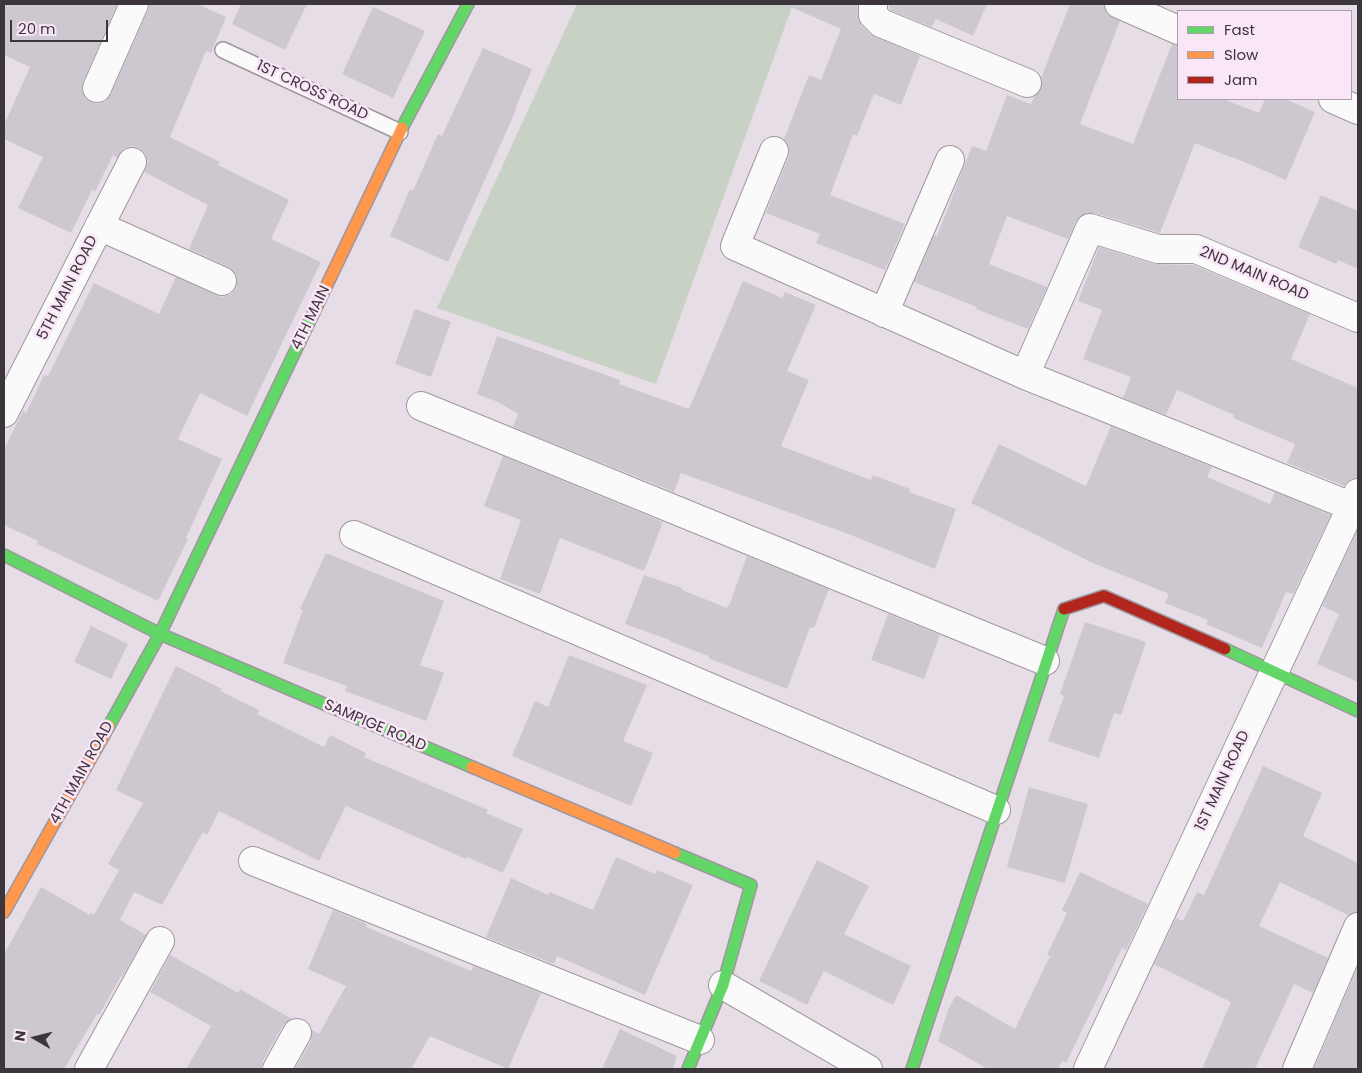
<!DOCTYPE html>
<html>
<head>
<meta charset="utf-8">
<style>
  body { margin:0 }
  #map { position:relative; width:1362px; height:1073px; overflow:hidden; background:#e7dde6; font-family:Poppins,sans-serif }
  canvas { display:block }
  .frame { position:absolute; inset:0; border:5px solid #3d353c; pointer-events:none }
  .legend { position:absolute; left:1177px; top:10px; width:175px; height:90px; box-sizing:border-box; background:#f9e6f6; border:1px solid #ae9fac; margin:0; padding:6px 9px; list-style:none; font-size:15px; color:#3d353c }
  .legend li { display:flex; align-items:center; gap:10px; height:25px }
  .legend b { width:25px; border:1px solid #ae9fac }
  .north { position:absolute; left:10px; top:1013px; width:50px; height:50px; -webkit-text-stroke:4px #f9e6f6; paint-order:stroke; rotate:278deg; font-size:14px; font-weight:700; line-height:20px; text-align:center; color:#3d353c }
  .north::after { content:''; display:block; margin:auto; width:18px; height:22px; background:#3d353c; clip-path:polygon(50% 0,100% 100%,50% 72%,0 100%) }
  .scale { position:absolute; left:10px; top:20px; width:98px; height:22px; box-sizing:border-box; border:2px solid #3d353c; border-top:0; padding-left:6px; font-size:15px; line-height:18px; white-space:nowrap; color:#3d353c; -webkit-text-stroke:4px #f9e6f6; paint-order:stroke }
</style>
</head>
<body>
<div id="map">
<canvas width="1362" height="1073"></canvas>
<div class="frame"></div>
<ul class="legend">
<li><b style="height:6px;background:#63d668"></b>Fast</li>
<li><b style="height:6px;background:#ff974d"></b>Slow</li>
<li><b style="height:6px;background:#b3261e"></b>Jam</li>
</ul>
<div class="north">N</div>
<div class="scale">20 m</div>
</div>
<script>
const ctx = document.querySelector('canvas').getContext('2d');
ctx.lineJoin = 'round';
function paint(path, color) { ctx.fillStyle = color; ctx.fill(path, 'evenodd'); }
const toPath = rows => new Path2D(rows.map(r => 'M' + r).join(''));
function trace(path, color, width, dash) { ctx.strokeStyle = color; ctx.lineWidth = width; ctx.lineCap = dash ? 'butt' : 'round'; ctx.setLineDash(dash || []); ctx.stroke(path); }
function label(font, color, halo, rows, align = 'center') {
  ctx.font = font + ' Poppins,sans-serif'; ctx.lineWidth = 5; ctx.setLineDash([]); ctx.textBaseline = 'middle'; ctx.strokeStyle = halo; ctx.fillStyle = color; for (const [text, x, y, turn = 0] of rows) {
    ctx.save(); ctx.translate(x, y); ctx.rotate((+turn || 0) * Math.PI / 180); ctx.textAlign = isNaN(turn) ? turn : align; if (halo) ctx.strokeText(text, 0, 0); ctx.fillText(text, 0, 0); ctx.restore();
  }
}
const green = toPath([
  [577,4,793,4,656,384,437,308]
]);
const building = toPath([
  [4,4,117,4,83,82,82,90,85,98,90,102,98,104,106,101,111,94,148,10,149,4,197,4,226,17,211,53,206,51,170,137,220,162,218,165,289,200,271,239,321,262,247,416,200,393,178,439,222,459,186,538,188,539,158,601,37,544,38,541,4,525,4,449,23,411,26,413,44,375,48,376,94,283,159,314,176,277,216,295,223,297,231,294,236,288,237,279,234,271,229,267,189,249,208,205,144,172,148,161,145,153,139,148,131,146,123,149,117,158,113,155,95,192,92,190,71,233,18,208,43,157,4,139,4,125,30,67,4,55],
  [241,4,307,4,285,50,232,24],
  [784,4,857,4,858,16,862,26,870,34,920,56,901,105,874,94,857,136,853,134,830,195,905,224,885,270,816,243,820,234,766,213,789,156,789,148,784,139,809,75,821,80,841,29],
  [889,4,987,4,973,36,936,19,932,27,890,10],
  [1070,4,1104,4,1107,14,1120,21,1080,124,1133,144,1172,44,1178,45,1178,99,1223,99,1259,113,1265,99,1285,99,1315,112,1286,180,1233,157,1233,158,1195,143,1160,233,1095,213,1088,213,1081,216,1076,221,1068,239,1007,216,989,264,1047,287,1028,329,976,309,977,307,914,282,934,235,937,236,972,146,986,151,1007,95,1031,104,1034,97,1041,89,1042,81,1041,78],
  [373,7,425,31,393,98,342,74],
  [483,48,532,69,515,109,516,110,448,262,390,236,410,189,413,191,438,134,442,136],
  [1321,195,1358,211,1358,269,1338,260,1336,264,1298,247],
  [1099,247,1154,264,1193,265,1310,314,1291,359,1358,388,1358,478,1350,480,1344,486,1287,463,1295,444,1233,418,1234,415,1177,390,1166,415,1123,398,1131,377,1083,359,1102,310,1078,301],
  [743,281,782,298,785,292,816,305,787,371,809,380,781,446,871,480,873,475,910,489,909,492,956,509,935,569,851,535,681,473,674,492,513,427,518,414,498,402,477,394,497,336,620,380,619,384,689,409],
  [415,309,451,322,431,377,395,364],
  [1111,426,1212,467,1207,477,1270,504,1275,492,1331,515,1293,594,1286,592,1262,648,1206,624,1208,620,1165,603,1169,594,1093,563,971,503,999,444,1086,486],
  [503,456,663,522,644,571,560,538,540,594,500,579,521,520,484,506],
  [1358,529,1358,682,1317,664,1339,614,1322,606],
  [326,553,444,601,420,665,444,673,426,721,345,691,347,686,283,663,303,610,300,609],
  [747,556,829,589,814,628,810,627,787,689,708,658,709,656,669,641,670,640,625,624,644,575,682,588,682,590,727,608,728,605,729,606],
  [888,614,940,635,924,679,871,660],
  [1085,622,1146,642,1121,715,1114,713,1099,758,1048,741,1064,696,1060,694],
  [91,626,128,644,111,679,74,662],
  [569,655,647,685,623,741,653,753,631,806,512,756,535,701,548,707],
  [176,666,222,689,220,691,259,710,257,714,324,747,330,735,366,753,364,757,488,810,486,813,523,829,503,873,467,857,466,859,346,806,319,861,219,811,207,835,203,832,162,905,134,892,120,920,146,935,122,977,121,976,99,1015,97,1014,64,1069,4,1069,4,954,41,887,90,915,91,913,94,915,119,870,108,864,143,803,116,790],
  [1263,766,1322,793,1303,836,1358,863,1358,912,1348,915,1280,882,1259,926,1328,958,1313,993,1294,984,1255,1069,1202,1069,1231,1002,1154,964,1176,918,1183,921,1197,892,1204,895],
  [1029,787,1088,804,1065,883,1007,867],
  [616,857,655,874,657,870,693,885,645,995,557,956,554,964,486,937,511,878,548,895,550,892,593,910],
  [817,860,869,886,844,934,911,966,893,1005,824,971,807,1005,759,981],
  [1080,872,1148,904,1126,950,1122,948,1066,1063,1062,1061,1058,1069,988,1069,938,1041,948,1010,956,995,1015,1029,1050,956,1047,955,1067,913,1062,910],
  [333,910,367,924,366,927,471,971,474,966,541,993,508,1069,430,1036,411,1069,295,1069,311,1041,312,1030,319,1034,346,986,308,969],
  [170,955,238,993,240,989,292,1019,283,1025,263,1061,261,1069,186,1069,211,1026,150,992],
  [1358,966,1358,1069,1314,1069],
  [620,1029,677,1056,673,1069,602,1069]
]);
const lane = toPath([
  [223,50,400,132]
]);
const street = toPath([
  [873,4,873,15,881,23,1027,83],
  [1119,4,1178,30],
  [97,88,134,4],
  [1333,99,1358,110],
  [774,151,735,246,1025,375,1358,509],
  [99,226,222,281],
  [884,313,950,160],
  [1025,375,1090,228,1158,249,1196,249,1358,318],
  [421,406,1045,661],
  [4,413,132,162],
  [354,535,996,810],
  [253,861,700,1040],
  [723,985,868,1069],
  [89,1069,160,941],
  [277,1069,297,1033],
  [1088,1069,1358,493],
  [1297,1069,1358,927]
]);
const fast = toPath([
  [402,128,468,4],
  [4,555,160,634,472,767],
  [1225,649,1358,711],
  [109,726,160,634,314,312],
  [675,853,751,885,723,985,688,1069],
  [912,1069,1064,609]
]);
const slow = toPath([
  [314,312,402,128],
  [472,767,675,853],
  [4,912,109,726]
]);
const jam = toPath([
  [1064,609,1104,596,1225,649]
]);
const streetNames = [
  ["1ST CROSS ROAD",312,91,25],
  ["2ND MAIN ROAD",1254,274,23],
  ["5TH MAIN ROAD",68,288,-63],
  ["4TH MAIN",311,318,-64],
  ["SAMPIGE ROAD",375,726,23],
  ["4TH MAIN ROAD",82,773,-61],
  ["1ST MAIN ROAD",1223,781,-65]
];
paint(green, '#c8d2c4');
paint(building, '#cdc8d0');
trace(lane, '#9f979e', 18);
trace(street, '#9f979e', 30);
trace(fast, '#9f979e', 14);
trace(slow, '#9f979e', 14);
trace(jam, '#9f979e', 14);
trace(lane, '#fbfafb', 15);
trace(street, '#fbfafb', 28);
trace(fast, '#63d668', 11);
trace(slow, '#ff974d', 11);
trace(jam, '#b3261e', 11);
label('15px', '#3d353c', '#f9e6f6', streetNames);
</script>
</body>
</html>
